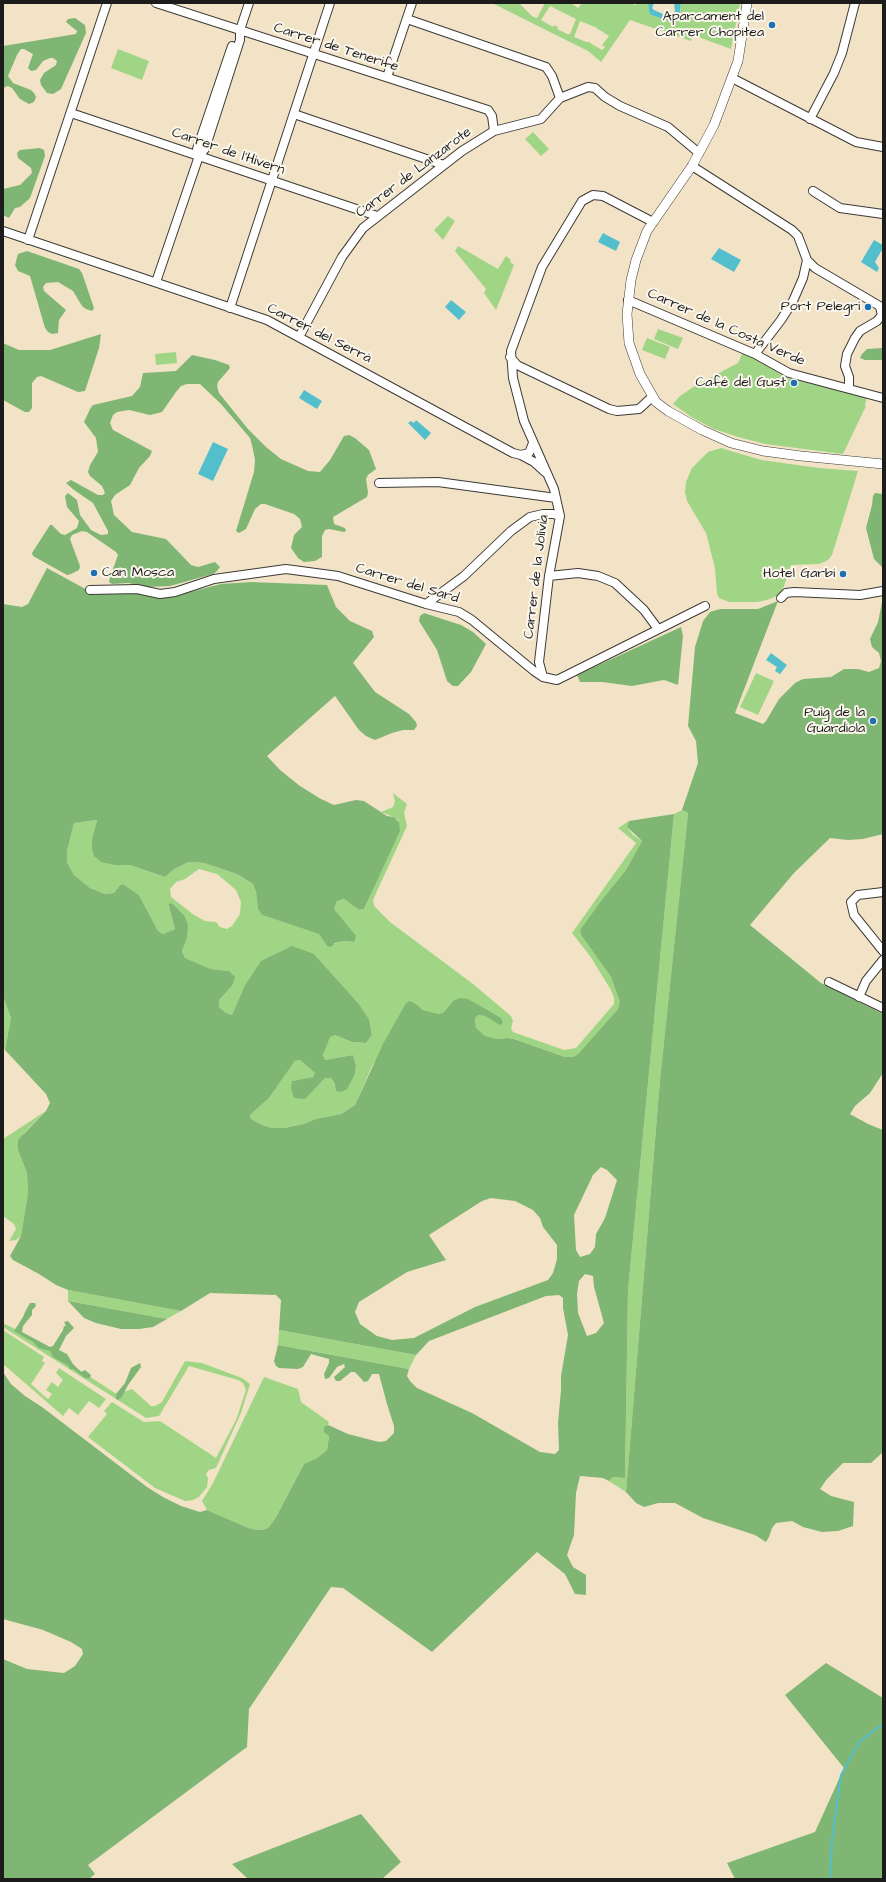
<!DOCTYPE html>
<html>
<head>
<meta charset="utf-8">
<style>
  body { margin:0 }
  #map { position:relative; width:886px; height:1882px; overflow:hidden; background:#f2e3c7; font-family:"Architects Daughter",sans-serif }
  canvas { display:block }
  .frame { position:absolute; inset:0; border:4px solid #1c1c1c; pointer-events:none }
</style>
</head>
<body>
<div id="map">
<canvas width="886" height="1882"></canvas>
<div class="frame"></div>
</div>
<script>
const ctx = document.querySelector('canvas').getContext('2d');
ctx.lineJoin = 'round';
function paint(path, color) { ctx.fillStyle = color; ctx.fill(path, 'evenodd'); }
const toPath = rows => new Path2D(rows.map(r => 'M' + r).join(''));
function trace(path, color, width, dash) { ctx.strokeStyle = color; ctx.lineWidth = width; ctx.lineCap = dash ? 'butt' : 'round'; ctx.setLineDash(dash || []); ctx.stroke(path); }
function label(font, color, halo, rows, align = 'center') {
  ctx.font = font + ' "Architects Daughter",sans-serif'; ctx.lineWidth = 4; ctx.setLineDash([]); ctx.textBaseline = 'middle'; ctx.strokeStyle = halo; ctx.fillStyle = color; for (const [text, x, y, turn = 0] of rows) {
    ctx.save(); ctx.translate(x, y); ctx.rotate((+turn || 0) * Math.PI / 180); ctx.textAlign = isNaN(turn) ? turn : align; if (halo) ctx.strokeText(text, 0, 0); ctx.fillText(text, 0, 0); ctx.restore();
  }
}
const green = toPath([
  [492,3,519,3,533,17,537,18,545,3,571,3,578,8,582,3,629,3,635,5,639,3,648,3,649,12,651,15,673,22,680,16,681,3,740,3,731,49,693,35,691,41,630,20,601,62,588,51],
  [550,6,576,19,570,34,567,34,557,29,558,27,554,25,553,27,541,20],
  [580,21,595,27,609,36,602,45,605,47,602,50,590,43,590,42,586,42,574,37],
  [118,49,149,61,142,80,111,68],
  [533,132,549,149,541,156,525,139],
  [448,216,455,221,443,240,434,230],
  [458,246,498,269,506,256,511,260,510,262,514,265,496,310,484,293,486,289,455,251],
  [658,329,683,338,678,349,654,339],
  [647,338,670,347,665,359,642,350],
  [176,352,177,363,156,365,155,354],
  [743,352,787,378,867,397,865,405,866,406,843,454,765,444,738,437,714,429,693,418,673,404,680,396,696,385,738,363],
  [721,448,761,460,819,468,858,471,832,555,828,560,819,564,791,565,783,589,777,596,767,600,757,602,729,602,719,598,717,594,715,568,706,533,687,501,685,492,686,482,692,468,708,452],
  [756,673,774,681,758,715,740,707],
  [393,793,407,804,404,813,407,826,377,891,373,900,374,906,390,922,473,984,511,1016,513,1021,511,1028,513,1032,564,1050,576,1048,614,1004,614,998,611,990,590,956,572,933,636,843,618,828,629,821,627,827,633,835,642,841,626,870,600,902,580,930,581,935,611,977,619,996,620,1001,618,1009,578,1054,573,1057,565,1057,514,1039,507,1038,498,1039,485,1036,476,1029,475,1018,478,1015,486,1016,500,1024,503,1023,453,1001,444,1012,439,1014,423,1010,416,1004,372,1066,355,1105,341,1114,315,1119,304,1124,284,1128,272,1128,262,1125,251,1119,250,1115,269,1098,295,1061,300,1060,315,1073,313,1077,292,1081,305,1098,325,1078,331,1078,335,1084,355,1074,356,1065,353,1055,325,1060,323,1055,329,1037,335,1035,352,1042,366,1043,372,1035,369,1019,359,1004,314,954,244,987,232,1015,226,1013,219,1007,219,1000,232,986,229,971,211,969,185,958,182,951,187,938,184,915,172,903,168,905,175,929,163,934,158,931,139,895,123,884,120,885,114,893,105,894,90,888,74,875,67,862,67,851,74,823,97,820,92,839,115,865,130,865,165,877,174,869,189,862,204,863,237,874,253,884,256,892,258,909,262,915,320,934,327,946,344,941,354,942,334,909,337,901,344,899,359,910,364,909,366,905,399,831,399,821,394,817,381,812,393,807,395,801],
  [199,869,217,874,236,890,241,902,240,914,232,926,227,929,220,927,216,922,205,921,194,915,171,897,170,889,176,882,185,879],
  [682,810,688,813,660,1080,626,1492,609,1481,613,1477,625,1478,628,1290,674,814],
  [3,996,11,1018,5,1050,3,1046],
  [46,1111,25,1132,18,1150,27,1173,28,1193,21,1236,16,1240,9,1241,16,1229,14,1224,3,1216,3,1139],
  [68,1290,181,1311,167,1319,68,1301],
  [3,1323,19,1331,115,1393,118,1394,132,1389,151,1406,155,1406,162,1402,185,1361,202,1363,242,1378,250,1384,241,1413,216,1468,209,1470,206,1474,208,1478,207,1487,199,1497,193,1500,185,1501,155,1488,88,1437,107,1414,104,1411,112,1402,144,1422,160,1421,216,1458,236,1420,246,1390,243,1383,238,1380,189,1366,159,1416,146,1418,3,1327],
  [3,1330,44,1357,42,1361,45,1363,31,1384,42,1394,48,1399,52,1394,46,1390,52,1382,58,1387,63,1380,56,1373,59,1368,106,1399,99,1408,89,1401,78,1415,69,1408,63,1416,3,1364],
  [279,1330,416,1355,409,1369,278,1345],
  [264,1377,298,1389,301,1402,329,1422,328,1425,324,1427,329,1435,327,1450,317,1458,304,1464,275,1519,268,1528,262,1530,251,1529,207,1510,202,1501,213,1483]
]);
const forest = toPath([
  [75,18,85,25,86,33,61,89,53,94,47,93,41,85,40,80,44,73,56,65,57,61,53,58,50,58,43,61,36,70,31,71,28,68,33,54,24,49,21,49,17,55,8,76,13,83,31,90,34,93,36,97,34,102,29,104,20,99,12,88,8,86,3,88,3,46,76,34,77,31,66,22,68,19],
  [40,148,44,150,45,156,30,198,20,207,15,208,9,218,3,215,3,189,20,185,32,173,31,168,18,158,17,153,20,150],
  [27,251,79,269,82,273,94,308,92,311,86,309,82,306,73,291,58,282,46,283,43,287,44,291,66,310,59,320,58,333,52,334,48,332,45,328,30,276,18,271,15,265,18,254],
  [101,334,99,348,85,391,78,392,41,376,37,377,32,383,32,408,29,412,25,412,3,400,3,343,19,350,50,350],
  [883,348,883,360,865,360,860,358,862,354,867,349],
  [192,355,215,360,229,365,230,368,218,382,217,386,219,393,248,429,266,447,281,459,308,471,320,472,330,460,344,436,349,435,355,438,369,450,376,469,368,475,366,479,368,492,367,497,333,517,334,524,345,528,346,531,344,532,329,529,325,530,322,536,322,557,315,561,304,562,298,558,291,548,294,535,302,527,300,519,294,514,265,504,261,504,255,509,246,529,239,533,236,531,254,472,255,460,252,445,250,438,221,404,200,384,187,384,181,386,176,392,162,412,150,415,129,410,117,412,113,415,110,423,113,430,152,451,150,456,139,468,130,485,115,495,111,501,114,515,132,532,166,539,191,565,198,567,215,562,220,567,217,571,213,574,170,586,148,587,128,583,112,584,109,582,110,577,118,555,116,552,87,532,82,531,72,535,70,539,80,566,79,570,71,574,67,575,33,556,32,553,50,525,52,525,61,534,65,535,77,528,79,521,67,507,65,496,68,493,77,500,80,515,91,530,101,535,108,534,108,531,93,503,74,490,66,483,71,480,98,495,103,495,105,493,102,486,90,476,88,472,90,465,98,452,96,438,84,422,90,409,93,405,132,396,140,387,143,373,176,371],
  [875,493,883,494,883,568,874,559,866,528,872,505,873,496],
  [47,568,89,591,175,592,182,594,221,584,251,582,327,585,336,607,350,621,372,631,374,637,353,663,375,692,409,714,416,722,417,726,414,730,403,730,392,733,375,740,366,736,359,730,335,696,267,756,280,770,300,786,321,799,334,805,356,800,364,801,387,816,394,817,399,822,400,831,364,909,359,910,344,899,337,901,334,909,356,936,354,942,344,941,335,943,331,947,327,946,319,934,262,915,258,909,256,892,253,884,237,874,204,863,189,862,174,869,165,877,130,865,115,865,101,862,94,856,92,849,92,839,97,820,74,823,67,851,67,862,74,875,90,888,105,894,114,893,120,885,123,884,139,895,158,931,163,934,175,929,168,904,172,903,184,915,188,925,187,938,182,951,185,958,211,969,229,971,235,977,232,986,219,1000,219,1007,226,1013,232,1015,244,987,261,961,292,946,314,954,359,1004,369,1019,372,1035,366,1043,352,1042,335,1035,330,1037,323,1055,325,1060,353,1055,356,1065,355,1074,347,1089,341,1092,336,1091,335,1084,331,1078,325,1078,305,1099,294,1098,291,1088,292,1081,313,1077,315,1073,300,1060,295,1061,269,1098,250,1115,251,1119,262,1125,272,1128,284,1128,304,1124,315,1119,341,1114,355,1105,383,1044,406,1003,410,1001,416,1004,423,1010,439,1014,444,1012,453,1001,460,998,468,999,501,1018,503,1023,500,1025,485,1016,478,1015,475,1018,476,1028,485,1036,498,1039,507,1038,514,1039,565,1057,573,1057,578,1054,618,1009,620,1001,611,977,581,935,580,930,600,902,626,870,642,841,627,827,629,821,674,814,628,1290,625,1478,613,1477,609,1481,603,1478,580,1476,576,1493,574,1535,567,1555,573,1567,586,1575,586,1595,575,1594,565,1574,537,1552,432,1652,343,1588,331,1587,249,1709,247,1747,88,1865,95,1874,89,1879,3,1879,3,1659,27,1669,64,1673,75,1666,83,1654,82,1649,71,1642,43,1630,3,1619,3,1372,11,1384,25,1396,42,1407,147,1487,163,1497,181,1506,200,1512,207,1510,251,1529,262,1530,268,1528,275,1519,304,1464,317,1458,327,1450,329,1436,324,1432,324,1427,328,1425,348,1434,379,1442,386,1441,394,1433,394,1426,387,1404,379,1374,372,1374,368,1381,364,1382,355,1372,351,1372,340,1381,336,1381,334,1377,345,1367,344,1364,337,1367,329,1378,325,1379,324,1374,329,1363,329,1359,311,1354,303,1367,298,1369,279,1368,276,1366,274,1361,278,1345,409,1369,407,1376,410,1381,417,1388,472,1413,540,1452,555,1454,559,1450,558,1423,561,1390,561,1376,568,1335,563,1308,563,1298,559,1295,546,1296,429,1341,416,1355,279,1330,281,1300,276,1295,210,1293,181,1311,68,1290,56,1285,39,1274,13,1260,10,1256,21,1236,28,1193,27,1173,18,1150,18,1140,46,1111,50,1103,46,1094,5,1050,11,1018,3,996,3,604,22,607,28,604],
  [601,1167,607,1170,617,1180,605,1218,596,1234,595,1247,590,1254,580,1257,576,1250,574,1215,593,1175],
  [491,1198,515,1201,533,1210,540,1218,543,1227,557,1245,557,1259,553,1273,548,1280,475,1307,414,1338,392,1340,377,1336,360,1324,355,1312,359,1302,407,1272,446,1260,429,1235,482,1201],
  [585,1274,593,1276,594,1287,604,1323,596,1333,587,1336,578,1313,577,1294,579,1281],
  [883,597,883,834,863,839,848,840,830,838,794,873,750,925,821,983,883,1014,883,1073,870,1093,855,1106,850,1114,868,1124,883,1130,883,1452,871,1463,843,1463,827,1479,820,1489,831,1496,854,1502,853,1526,838,1531,822,1532,803,1527,792,1521,776,1523,772,1528,769,1537,766,1542,755,1535,703,1518,675,1503,658,1503,644,1507,636,1503,626,1492,660,1080,688,813,682,810,698,763,696,741,688,726,695,647,703,621,710,612,720,609,758,609,778,601,735,713,763,724,766,721,779,699,795,683,803,679,831,677,844,669,858,669,869,672,879,668,881,661,879,653,872,647,870,639,878,622],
  [424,613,461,625,473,632,486,644,471,672,458,686,453,686,447,681,437,650,419,621,420,616],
  [681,627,683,636,678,685,664,680,632,686,602,682,580,682,577,675],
  [68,1301,167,1319,153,1327,139,1329,121,1329,96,1323,84,1318],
  [30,1303,35,1303,36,1306,32,1310,32,1315,23,1326,22,1332,50,1347,53,1346,63,1330,64,1326,66,1326,64,1322,68,1321,74,1328,66,1336,59,1350,67,1354,73,1364,81,1372,85,1370,91,1375,90,1378,85,1378,73,1369,69,1369,69,1366,53,1357,50,1351,39,1348,33,1342,14,1331,23,1317,25,1312],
  [140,1363,141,1367,128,1385,122,1397,118,1400,116,1399,116,1394,125,1383,131,1368],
  [826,1663,883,1698,883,1879,735,1879,727,1863,815,1832,844,1768,785,1695],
  [361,1814,401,1862,382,1879,248,1879,232,1864]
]);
const water = toPath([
  [648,3,654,3,652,8,654,10,672,18,675,11,674,3,681,3,679,20,673,22,651,15,649,12],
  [603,233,620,242,616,251,598,242],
  [874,240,883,245,883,248,875,262,879,268,877,272,861,262],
  [719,248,741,260,734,272,711,259],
  [451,300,466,312,459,320,445,307],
  [304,390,322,401,317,409,299,398],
  [416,420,431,433,425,440,408,423,411,421,414,423],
  [213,442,228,449,213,481,198,474],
  [771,653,787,665,780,674,775,671,777,667,766,660]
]);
const stream = toPath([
  [830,1879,832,1840,841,1775,859,1742,883,1724]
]);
const minor = toPath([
  [156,3,488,110,492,116,494,131],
  [387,77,412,3],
  [732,78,856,142,883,147],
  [560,98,588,87,595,88,605,97,620,106,668,127,699,153],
  [71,113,377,216],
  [294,114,444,165],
  [810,119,834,73,842,53,855,3],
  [199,156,197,149,232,46],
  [692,166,792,230,798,236,807,260,815,268,883,308],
  [813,191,840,208,883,214],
  [3,231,267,320,513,453,521,455,529,453,533,443],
  [28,240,107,3],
  [156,282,199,156,205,149,240,40,240,30,249,3],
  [628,300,755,354,789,373,883,398],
  [230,308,330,3],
  [299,337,342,257,363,228,462,151,494,131,541,119,560,98,552,76,546,67,407,19],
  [755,354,781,320,793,301,803,278,807,260],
  [510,357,517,365,609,409,617,411,639,409,652,397],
  [849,388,849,377,845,366,847,354,855,338,860,331,877,321,882,315,880,307],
  [521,455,534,462,545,472],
  [379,483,438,482,556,498],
  [549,576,578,573,598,576,615,583,644,610,658,629],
  [90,590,137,589,160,594,175,592,214,579,286,569,338,576,426,604,459,612,472,620,534,671,543,677,557,680,705,606],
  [781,598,786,593,794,592,860,595,883,591],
  [426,604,464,576,511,531,530,517,543,514,553,514,560,516],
  [543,677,539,662,549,576,560,516,554,489,524,421,513,378,511,351,542,267,582,201,593,195,603,196,653,222],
  [883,892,858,895,851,902,854,915,883,951],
  [829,982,883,1008],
  [859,997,866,981,883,960]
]);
const tertiary = toPath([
  [747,3,738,61,714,125,692,166,647,231,636,260,631,280,627,314,629,343,640,374,656,402,668,411,702,430,731,443,763,451,801,456,883,464]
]);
const markers = [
  [772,25,4,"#1f6fb2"],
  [868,307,4,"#1f6fb2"],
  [794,383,4,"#1f6fb2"],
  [94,573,4,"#1f6fb2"],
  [843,574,4,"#1f6fb2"],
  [873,721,4,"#1f6fb2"]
];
const poiNames = [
  ["Aparcament del",764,17],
  ["Carrer Chopitea",764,33],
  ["Port Pelegrí",860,307],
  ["Café del Gust",786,383],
  ["Can Mosca",102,573,"left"],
  ["Hotel Garbí",835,574],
  ["Puig de la",865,713],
  ["Guardiola",865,729]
];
const streetNames = [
  ["Carrer de Tenerife",336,48,18],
  ["Carrer de l'Hivern",228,152,19],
  ["Carrer de Lanzarote",414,173,-37],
  ["Carrer de la Costa Verde",726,328,24],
  ["Carrer del Serrà",319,334,27],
  ["Carrer de la Jolívia",537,577,-83],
  ["Carrer del Sard",407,584,17]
];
paint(green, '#a0d586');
paint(forest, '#80b673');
paint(water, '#53bfcc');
trace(stream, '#53bfcc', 2);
trace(minor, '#3c3a36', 10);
trace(tertiary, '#3c3a36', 10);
trace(minor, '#fff', 8);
trace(tertiary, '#fff', 9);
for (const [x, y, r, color] of markers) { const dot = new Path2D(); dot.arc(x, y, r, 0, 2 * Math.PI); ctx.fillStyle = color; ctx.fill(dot); trace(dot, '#fbf7ec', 1.5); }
label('14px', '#1c1c1c', '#fbf7ec', poiNames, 'right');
label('14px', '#1c1c1c', '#fbf7ec', streetNames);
</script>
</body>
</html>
